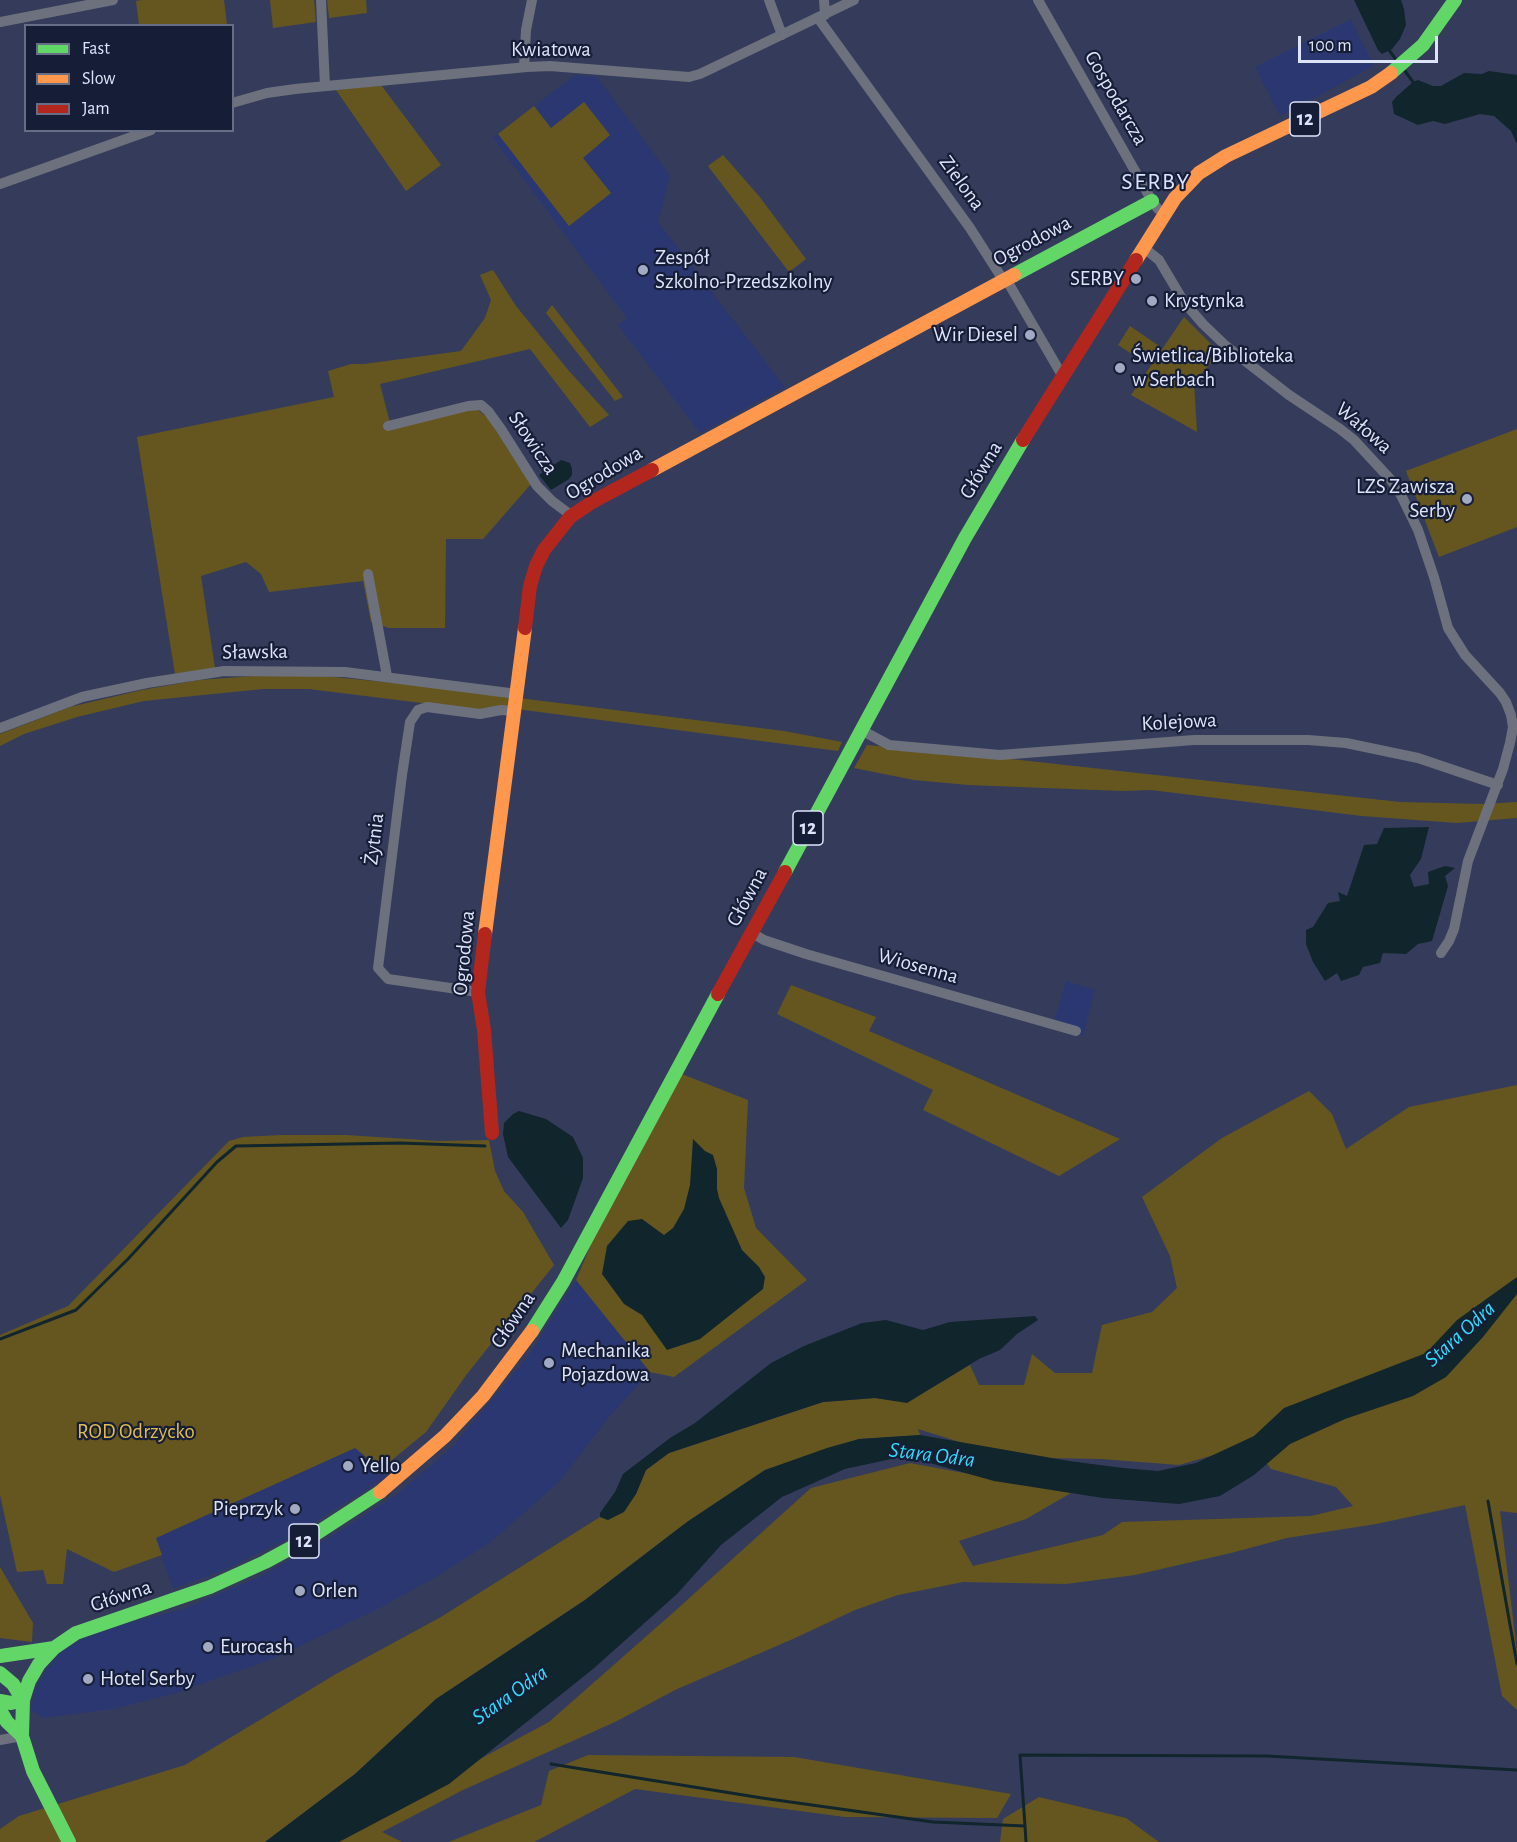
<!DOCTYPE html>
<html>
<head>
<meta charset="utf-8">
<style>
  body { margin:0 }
  #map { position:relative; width:1517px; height:1842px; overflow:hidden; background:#353c5b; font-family:"Alegreya Sans",sans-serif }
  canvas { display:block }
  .legend { position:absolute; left:24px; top:24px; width:210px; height:108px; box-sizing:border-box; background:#161d36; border:2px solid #666d84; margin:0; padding:8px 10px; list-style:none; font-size:18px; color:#dde4f9 }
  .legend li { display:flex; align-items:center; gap:12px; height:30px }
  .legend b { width:30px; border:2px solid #666d84 }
  .scale { position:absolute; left:1298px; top:36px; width:140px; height:27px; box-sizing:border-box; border:3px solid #dde4f9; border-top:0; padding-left:8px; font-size:18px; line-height:21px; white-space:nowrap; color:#dde4f9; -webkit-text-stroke:4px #161d36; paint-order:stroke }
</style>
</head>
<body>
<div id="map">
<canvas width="1517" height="1842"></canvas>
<ul class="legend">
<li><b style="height:8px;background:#63d668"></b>Fast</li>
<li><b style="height:8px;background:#ff974d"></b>Slow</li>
<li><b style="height:8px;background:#b3261e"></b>Jam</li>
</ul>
<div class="scale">100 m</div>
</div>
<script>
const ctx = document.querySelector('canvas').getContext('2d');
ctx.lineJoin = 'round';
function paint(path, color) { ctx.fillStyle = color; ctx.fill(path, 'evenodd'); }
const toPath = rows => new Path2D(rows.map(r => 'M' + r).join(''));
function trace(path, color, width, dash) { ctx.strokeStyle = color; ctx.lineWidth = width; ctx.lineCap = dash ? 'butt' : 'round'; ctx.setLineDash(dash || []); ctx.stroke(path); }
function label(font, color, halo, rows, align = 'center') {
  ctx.font = font + ' "Alegreya Sans",sans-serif'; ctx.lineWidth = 4.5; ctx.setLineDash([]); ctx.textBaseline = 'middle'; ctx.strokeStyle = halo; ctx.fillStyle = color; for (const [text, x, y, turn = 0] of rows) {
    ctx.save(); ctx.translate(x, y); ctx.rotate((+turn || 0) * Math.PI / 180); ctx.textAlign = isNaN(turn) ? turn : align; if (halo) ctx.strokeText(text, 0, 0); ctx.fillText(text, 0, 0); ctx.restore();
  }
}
const built = toPath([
  [1351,19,1374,66,1280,116,1255,67],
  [575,75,597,77,665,168,670,176,658,222,785,387,700,433,618,325,627,318,493,138],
  [1066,981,1095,990,1083,1036,1052,1028],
  [576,1280,650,1372,608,1418,561,1480,491,1542,441,1574,378,1609,272,1659,176,1693,114,1709,44,1718,31,1710,34,1691,46,1669,62,1650,88,1636,134,1621,181,1610,261,1576,335,1534,396,1495,452,1447,489,1403,529,1355],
  [355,1448,381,1469,386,1477,290,1538,226,1569,173,1589,155,1538]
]);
const green = toPath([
  [142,0,224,0,227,25,139,25,136,1],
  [270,0,314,0,316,22,273,28],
  [327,0,366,0,367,13,329,18],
  [381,85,441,165,406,191,336,90],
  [584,102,610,135,583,158,611,193,569,226,498,134,534,106,551,128],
  [723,155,759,196,806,259,789,272,708,166],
  [493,270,516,306,569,371,609,415,590,427,530,349,380,384,391,427,466,409,478,410,488,418,531,484,483,539,446,539,445,628,389,628,371,622,363,581,269,592,261,574,246,562,201,576,215,668,175,674,137,437,334,397,328,371,351,364,364,364,461,351,485,318,491,300,480,275],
  [552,305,623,397,615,401,546,313],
  [1184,317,1220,353,1194,382,1197,432,1131,395],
  [1130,326,1159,346,1147,364,1118,345],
  [1517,429,1517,527,1439,557,1406,471],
  [267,675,324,676,414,685,784,731,842,742,838,751,501,707,486,711,309,689,263,689,144,701,77,717,24,734,0,746,0,734,70,707,142,690,199,680],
  [867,745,1011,759,1400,802,1483,804,1517,802,1517,818,1457,823,1362,816,1151,790,1122,791,968,785,914,780,854,768],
  [791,985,876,1017,869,1031,1120,1139,1059,1176,923,1110,933,1090,777,1014],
  [674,1071,748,1100,744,1188,756,1228,807,1280,674,1377,650,1372,576,1280,624,1166],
  [1517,1085,1517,1513,1500,1511,1517,1652,1517,1710,1502,1696,1465,1505,1376,1524,1287,1538,1231,1553,1135,1575,1066,1584,963,1582,898,1595,855,1610,795,1638,675,1690,615,1722,463,1790,382,1832,402,1842,325,1842,549,1722,675,1611,811,1488,910,1463,1071,1493,1026,1519,959,1541,973,1566,1103,1535,1122,1522,1311,1516,1353,1506,1336,1487,1271,1469,1252,1444,1179,1465,1101,1459,1048,1458,979,1448,918,1429,920,1435,859,1439,765,1470,687,1522,585,1600,436,1699,355,1774,265,1842,0,1842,0,1829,19,1816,185,1765,336,1674,441,1617,600,1517,608,1520,636,1494,646,1470,669,1453,823,1402,875,1398,907,1402,970,1365,979,1385,1024,1385,1032,1354,1055,1373,1092,1373,1102,1325,1152,1312,1177,1288,1170,1256,1142,1197,1222,1138,1309,1091,1332,1114,1346,1149,1409,1107],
  [281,1135,346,1135,438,1141,489,1140,495,1171,504,1191,523,1212,554,1265,467,1374,426,1432,381,1469,355,1448,156,1538,162,1555,114,1572,67,1549,63,1584,47,1584,43,1570,17,1572,0,1495,0,1335,68,1306,229,1141,243,1137],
  [0,1567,33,1623,32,1642,0,1638],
  [588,1755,794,1757,1011,1794,997,1818,845,1817,635,1789,534,1842,449,1842,541,1805,549,1771],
  [1039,1797,1126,1818,1159,1842,1000,1842,1003,1819]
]);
const water = toPath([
  [1354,0,1401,0,1404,9,1406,25,1400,39,1392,49,1382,54,1378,50],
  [1489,71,1517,75,1517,144,1511,131,1494,116,1480,114,1445,124,1433,121,1418,125,1394,114,1392,102,1396,97,1413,82,1418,80,1433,86,1441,86,1464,73,1482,74],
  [561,460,570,463,572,469,572,475,569,479,551,490,539,475],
  [1429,827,1421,859,1410,875,1414,887,1429,884,1428,872,1445,866,1455,868,1445,876,1448,886,1432,941,1418,944,1406,954,1383,953,1380,963,1363,967,1359,975,1341,981,1337,973,1325,981,1313,962,1306,944,1306,930,1313,927,1328,903,1340,901,1338,892,1347,896,1364,845,1377,844,1384,828],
  [519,1111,546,1119,573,1137,583,1158,583,1178,568,1220,561,1228,508,1157,503,1134,504,1123,513,1114],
  [693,1139,705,1151,713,1155,717,1169,717,1189,719,1198,742,1250,759,1267,765,1277,763,1289,700,1339,667,1350,642,1315,624,1304,602,1274,607,1246,628,1221,642,1219,664,1235,673,1228,684,1209,690,1185],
  [1517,1277,1517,1294,1483,1337,1446,1377,1413,1396,1345,1419,1290,1444,1254,1475,1220,1496,1179,1504,1103,1498,994,1481,905,1456,845,1469,782,1497,721,1545,677,1594,593,1669,449,1784,339,1842,265,1842,355,1774,436,1699,585,1600,687,1522,765,1470,827,1448,859,1439,920,1435,1069,1461,1123,1468,1158,1471,1196,1463,1254,1436,1284,1408,1426,1353,1457,1320],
  [1035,1316,1038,1320,1017,1334,1000,1350,979,1359,907,1403,875,1398,823,1402,669,1453,646,1470,636,1494,624,1512,608,1520,600,1517,600,1513,615,1492,623,1474,670,1438,695,1423,771,1363,804,1346,862,1323,886,1320,923,1330,950,1322]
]);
const stream = toPath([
  [1389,50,1397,61],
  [1405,71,1413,82],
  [0,1339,76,1310,128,1259,217,1162,236,1146,400,1143,485,1146],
  [1488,1501,1517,1664],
  [551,1764,762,1798,933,1822,1025,1826,1020,1755,1267,1756,1517,1770],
  [1025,1826,1026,1842]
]);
const street = toPath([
  [321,0,325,86],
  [769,0,782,35],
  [824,0,825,15],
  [1038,0,1152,201,1158,209,1165,213],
  [818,18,970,228,1000,275,1009,284,1063,377],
  [0,22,113,0],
  [524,67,526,30,532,0],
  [232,103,267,93,295,89,527,67,550,66,689,77,700,74,854,0],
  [0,184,151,130],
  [1144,248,1159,260,1184,302,1203,324,1226,346,1289,395,1340,429,1354,440,1391,480,1401,495,1418,530,1434,577,1448,628,1465,655,1500,693,1506,702,1511,715,1513,727,1510,743,1503,769,1468,861,1454,929,1449,941,1441,953],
  [388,426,468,406,481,405,488,411,501,429,537,486,552,501,572,516],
  [368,574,387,676],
  [0,728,82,697,147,683,224,671,345,672,517,694],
  [861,730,889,745,1000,755,1194,740,1308,740,1346,743,1418,758,1498,785],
  [752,933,764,940,806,954,1076,1031],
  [478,992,388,979,378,968,402,775,410,722,418,710,427,707,480,714,501,710,515,711],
  [0,1740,22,1736]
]);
const fast = toPath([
  [1391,73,1423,45,1455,0],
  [1014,275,1152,201],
  [785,872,965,538,1023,440],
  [532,1331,563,1282,718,994],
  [0,1656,54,1648],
  [0,1673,13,1684,23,1700,11,1703,0,1701],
  [0,1710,7,1722,22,1736],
  [69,1842,33,1771,22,1736,23,1700,29,1681,39,1664,54,1648,76,1633,210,1587,265,1562,311,1537,380,1492]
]);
const slow = toPath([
  [1136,260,1175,198,1199,173,1226,156,1371,87,1391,73],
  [652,470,1014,275],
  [485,934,525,628],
  [380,1492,445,1436,483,1396,532,1331]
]);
const jam = toPath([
  [1023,440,1136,260],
  [525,628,530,586,536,566,544,550,570,517,592,502,652,470],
  [485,934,478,992,484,1030,492,1133],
  [718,994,785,872]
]);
const markers = [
  [643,270,6,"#a2a9c2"],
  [1136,279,6,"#a2a9c2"],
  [1152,301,6,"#a2a9c2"],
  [1030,335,6,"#a2a9c2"],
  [1120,368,6,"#a2a9c2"],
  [1467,499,6,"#a2a9c2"],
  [549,1363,6,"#a2a9c2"],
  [348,1466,6,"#a2a9c2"],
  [295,1509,6,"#a2a9c2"],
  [300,1591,6,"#a2a9c2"],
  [208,1647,6,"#a2a9c2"],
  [88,1679,6,"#a2a9c2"]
];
const shields = [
  [1305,119,30],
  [808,828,30],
  [304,1541,30]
];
const shieldNames = [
  ["12",1305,119],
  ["12",808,828],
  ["12",304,1541]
];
const streetNames = [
  ["Kwiatowa",551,50],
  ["Gospodarcza",1116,98,60],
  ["Zielona",962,183,54],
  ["Ogrodowa",1032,241,-28],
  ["Wałowa",1364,428,41],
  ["Słowicza",533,443,56],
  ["Główna",981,470,-59],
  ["Ogrodowa",604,473,-31],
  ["Sławska",255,652,-1],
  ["Kolejowa",1179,722,-3],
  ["Żytnia",374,839,-83],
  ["Główna",747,897,-62],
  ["Ogrodowa",464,953,-85],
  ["Wiosenna",918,966,16],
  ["Główna",513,1320,-56],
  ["Główna",121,1596,-18]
];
const poiNames = [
  ["Zespół",655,258],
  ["Szkolno-Przedszkolny",655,282],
  ["SERBY",1124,279,"right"],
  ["Krystynka",1164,301],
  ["Wir Diesel",1018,335,"right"],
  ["Świetlica/Biblioteka",1132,356],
  ["w Serbach",1132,380],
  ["LZS Zawisza",1455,487,"right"],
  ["Serby",1455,511,"right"],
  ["Mechanika",561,1351],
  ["Pojazdowa",561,1375],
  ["Yello",360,1466],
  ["Pieprzyk",283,1509,"right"],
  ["Orlen",312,1591],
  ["Eurocash",220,1647],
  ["Hotel Serby",100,1679]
];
const parkNames = [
  ["ROD Odrzycko",136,1432]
];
const waterNames = [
  ["Stara Odra",1460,1334,-42],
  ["Stara Odra",932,1455,7],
  ["Stara Odra",510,1695,-35]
];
const quarterNames = [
  ["SERBY",1156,182]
];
paint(built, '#2b3771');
paint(green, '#655620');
paint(water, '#11252c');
trace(stream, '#11252c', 3);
trace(street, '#6d717d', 10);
trace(fast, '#63d668', 14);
trace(slow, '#ff974d', 14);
trace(jam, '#b3261e', 14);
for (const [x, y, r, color] of markers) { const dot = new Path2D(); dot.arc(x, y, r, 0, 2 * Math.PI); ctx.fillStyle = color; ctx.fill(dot); trace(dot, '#161d36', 2); }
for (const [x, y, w] of shields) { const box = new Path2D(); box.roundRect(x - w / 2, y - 17, w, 34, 4.5); ctx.fillStyle = '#161d36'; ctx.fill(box); trace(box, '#dde4f9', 1.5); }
label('bold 20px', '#dde4f9', null, shieldNames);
label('21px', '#dde4f9', '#161d36', streetNames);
label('21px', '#dde4f9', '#161d36', poiNames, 'left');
label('21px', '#e1bd4b', '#161d36', parkNames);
label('italic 22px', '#2eddf9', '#161d36', waterNames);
ctx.letterSpacing = '1.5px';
label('24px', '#d9e2fe', '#161d36', quarterNames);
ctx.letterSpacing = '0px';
</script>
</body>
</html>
